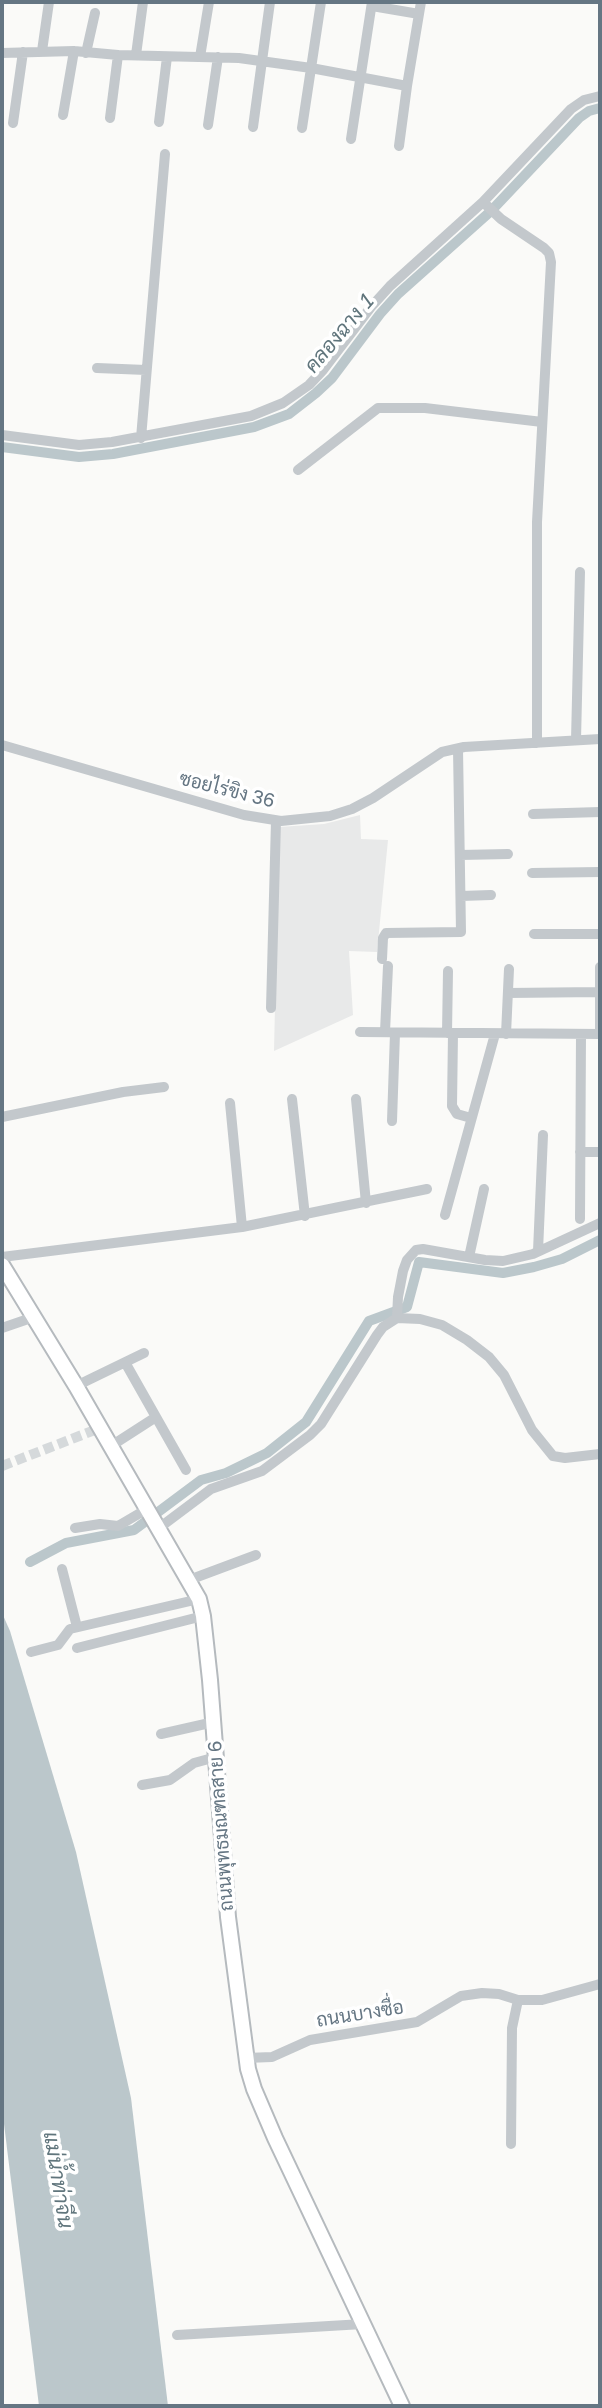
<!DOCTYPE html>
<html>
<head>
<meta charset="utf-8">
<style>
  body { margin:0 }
  #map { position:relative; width:602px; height:2408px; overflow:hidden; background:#fafaf8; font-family:"Golos Text",sans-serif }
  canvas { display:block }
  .frame { position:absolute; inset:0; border:4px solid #657683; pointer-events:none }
</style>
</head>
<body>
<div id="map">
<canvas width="602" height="2408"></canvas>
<div class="frame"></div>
</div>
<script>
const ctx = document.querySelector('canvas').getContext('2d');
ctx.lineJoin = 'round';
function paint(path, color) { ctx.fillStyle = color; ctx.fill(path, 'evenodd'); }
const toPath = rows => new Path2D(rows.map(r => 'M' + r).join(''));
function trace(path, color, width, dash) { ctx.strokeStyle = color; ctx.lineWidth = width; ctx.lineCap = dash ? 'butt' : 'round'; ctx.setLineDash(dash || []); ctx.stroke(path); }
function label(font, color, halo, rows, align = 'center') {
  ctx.font = font + ' "Golos Text",Sarabun,sans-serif'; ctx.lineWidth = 7; ctx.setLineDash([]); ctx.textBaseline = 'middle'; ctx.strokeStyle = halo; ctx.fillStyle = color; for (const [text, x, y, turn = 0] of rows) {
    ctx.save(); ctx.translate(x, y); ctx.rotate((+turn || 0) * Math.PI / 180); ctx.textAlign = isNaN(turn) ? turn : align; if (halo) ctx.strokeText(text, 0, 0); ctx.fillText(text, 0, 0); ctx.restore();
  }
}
const built = toPath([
  [360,815,361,839,388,840,377,952,349,951,353,1015,274,1051,279,827,324,824]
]);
const water = toPath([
  [2,1613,10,1631,76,1852,131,2098,168,2406,39,2406,2,2108]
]);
const canal = toPath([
  [2,447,79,457,113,454,254,427,289,414,316,393,332,378,380,314,398,294,491,211,579,118,589,111,600,108],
  [30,1562,66,1543,134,1530,201,1480,226,1473,267,1453,306,1422,369,1321,407,1307,419,1262,503,1273,534,1267,562,1259,600,1240]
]);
const minorTunnel = toPath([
  [2,1466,100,1428]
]);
const minor = toPath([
  [372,6,419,14],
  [42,51,49,2],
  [2,53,74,51,118,55,239,58,311,68,407,86,399,146],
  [86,53,95,13],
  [136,55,143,2],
  [200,57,209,2],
  [407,86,421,2],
  [63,115,74,51],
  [110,118,118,55],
  [159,122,167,57],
  [13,123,23,52],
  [208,125,218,57],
  [253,127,270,2],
  [302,128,321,2],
  [351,139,372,2],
  [483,202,501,219,544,248,549,253,551,262,537,522,537,743],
  [97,368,146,370],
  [2,435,79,445,112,442,251,416,283,403,309,385,323,370,371,307,390,286,483,202,571,109,584,100,600,96],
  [141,438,165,154],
  [298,470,378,408,425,408,542,422],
  [576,740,580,572],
  [2,745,244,815,281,821,330,816,352,809,373,798,442,752,464,747,600,739],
  [533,814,600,812],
  [460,855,508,854],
  [532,873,600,872],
  [461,896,491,895],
  [534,934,600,934],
  [382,959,383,938,386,933,461,932,458,749],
  [508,993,599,992],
  [271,1008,276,821],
  [360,1032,600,1034],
  [385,1032,388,966],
  [447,1033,448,971],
  [453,1033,452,1106,457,1114,471,1118],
  [506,1034,509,969],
  [600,1034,600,967],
  [292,1099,305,1216],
  [356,1099,366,1203],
  [230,1103,242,1227],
  [2,1117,123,1092,164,1087],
  [392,1121,395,1033],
  [580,1152,600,1152],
  [445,1215,495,1034],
  [580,1219,581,1034],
  [538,1251,543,1135],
  [2,1257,242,1227,427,1189],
  [469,1257,484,1189],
  [397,1318,398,1297,403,1271,407,1260,416,1250,423,1249,485,1260,503,1261,533,1254,600,1223],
  [2,1328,34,1317],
  [126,1364,156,1417],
  [76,1386,144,1353],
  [111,1446,156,1417,186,1470],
  [75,1528,100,1524,118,1526,147,1509],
  [159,1528,211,1489,262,1471,310,1435,321,1424,377,1335,383,1327,397,1318,420,1319,442,1325,467,1340,489,1357,504,1375,532,1430,553,1456,565,1458,600,1454],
  [62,1569,77,1627],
  [189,1580,256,1555],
  [77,1648,203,1616],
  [31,1652,58,1645,70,1629,199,1599],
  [161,1734,214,1722],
  [142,1785,170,1780,194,1763,216,1757],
  [246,2058,272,2057,310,2040,417,2022,461,1996,482,1993,499,1994,518,2000,542,2000,600,1984],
  [511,2144,512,2028,518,2000],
  [177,2335,363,2324]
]);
const major = toPath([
  [2,1265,76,1386,199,1599,203,1616,210,1680,228,1917,248,2069,254,2089,275,2138,402,2406]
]);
const streetNames = [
  ["ซอยไร่ขิง 36",227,790,14],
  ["ถนนพุทธมณฑลสาย 6",221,1826,-94],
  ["ถนนบางซื่อ",360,2014,-9]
];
const waterNames = [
  ["คลองฉาง 1",339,334,-50],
  ["แม่น้ำท่าจีน",58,2180,81]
];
paint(built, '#e8e9e9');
paint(water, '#bbc7cb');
trace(canal, '#bbc7cb', 10);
trace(minorTunnel, '#d5d9db', 10, [10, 5]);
trace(major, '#b5babe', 18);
trace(minor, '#c3c8cc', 10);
trace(major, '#fff', 14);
label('19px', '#657683', '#fff', streetNames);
label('italic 21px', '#60757c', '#fff', waterNames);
</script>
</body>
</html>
